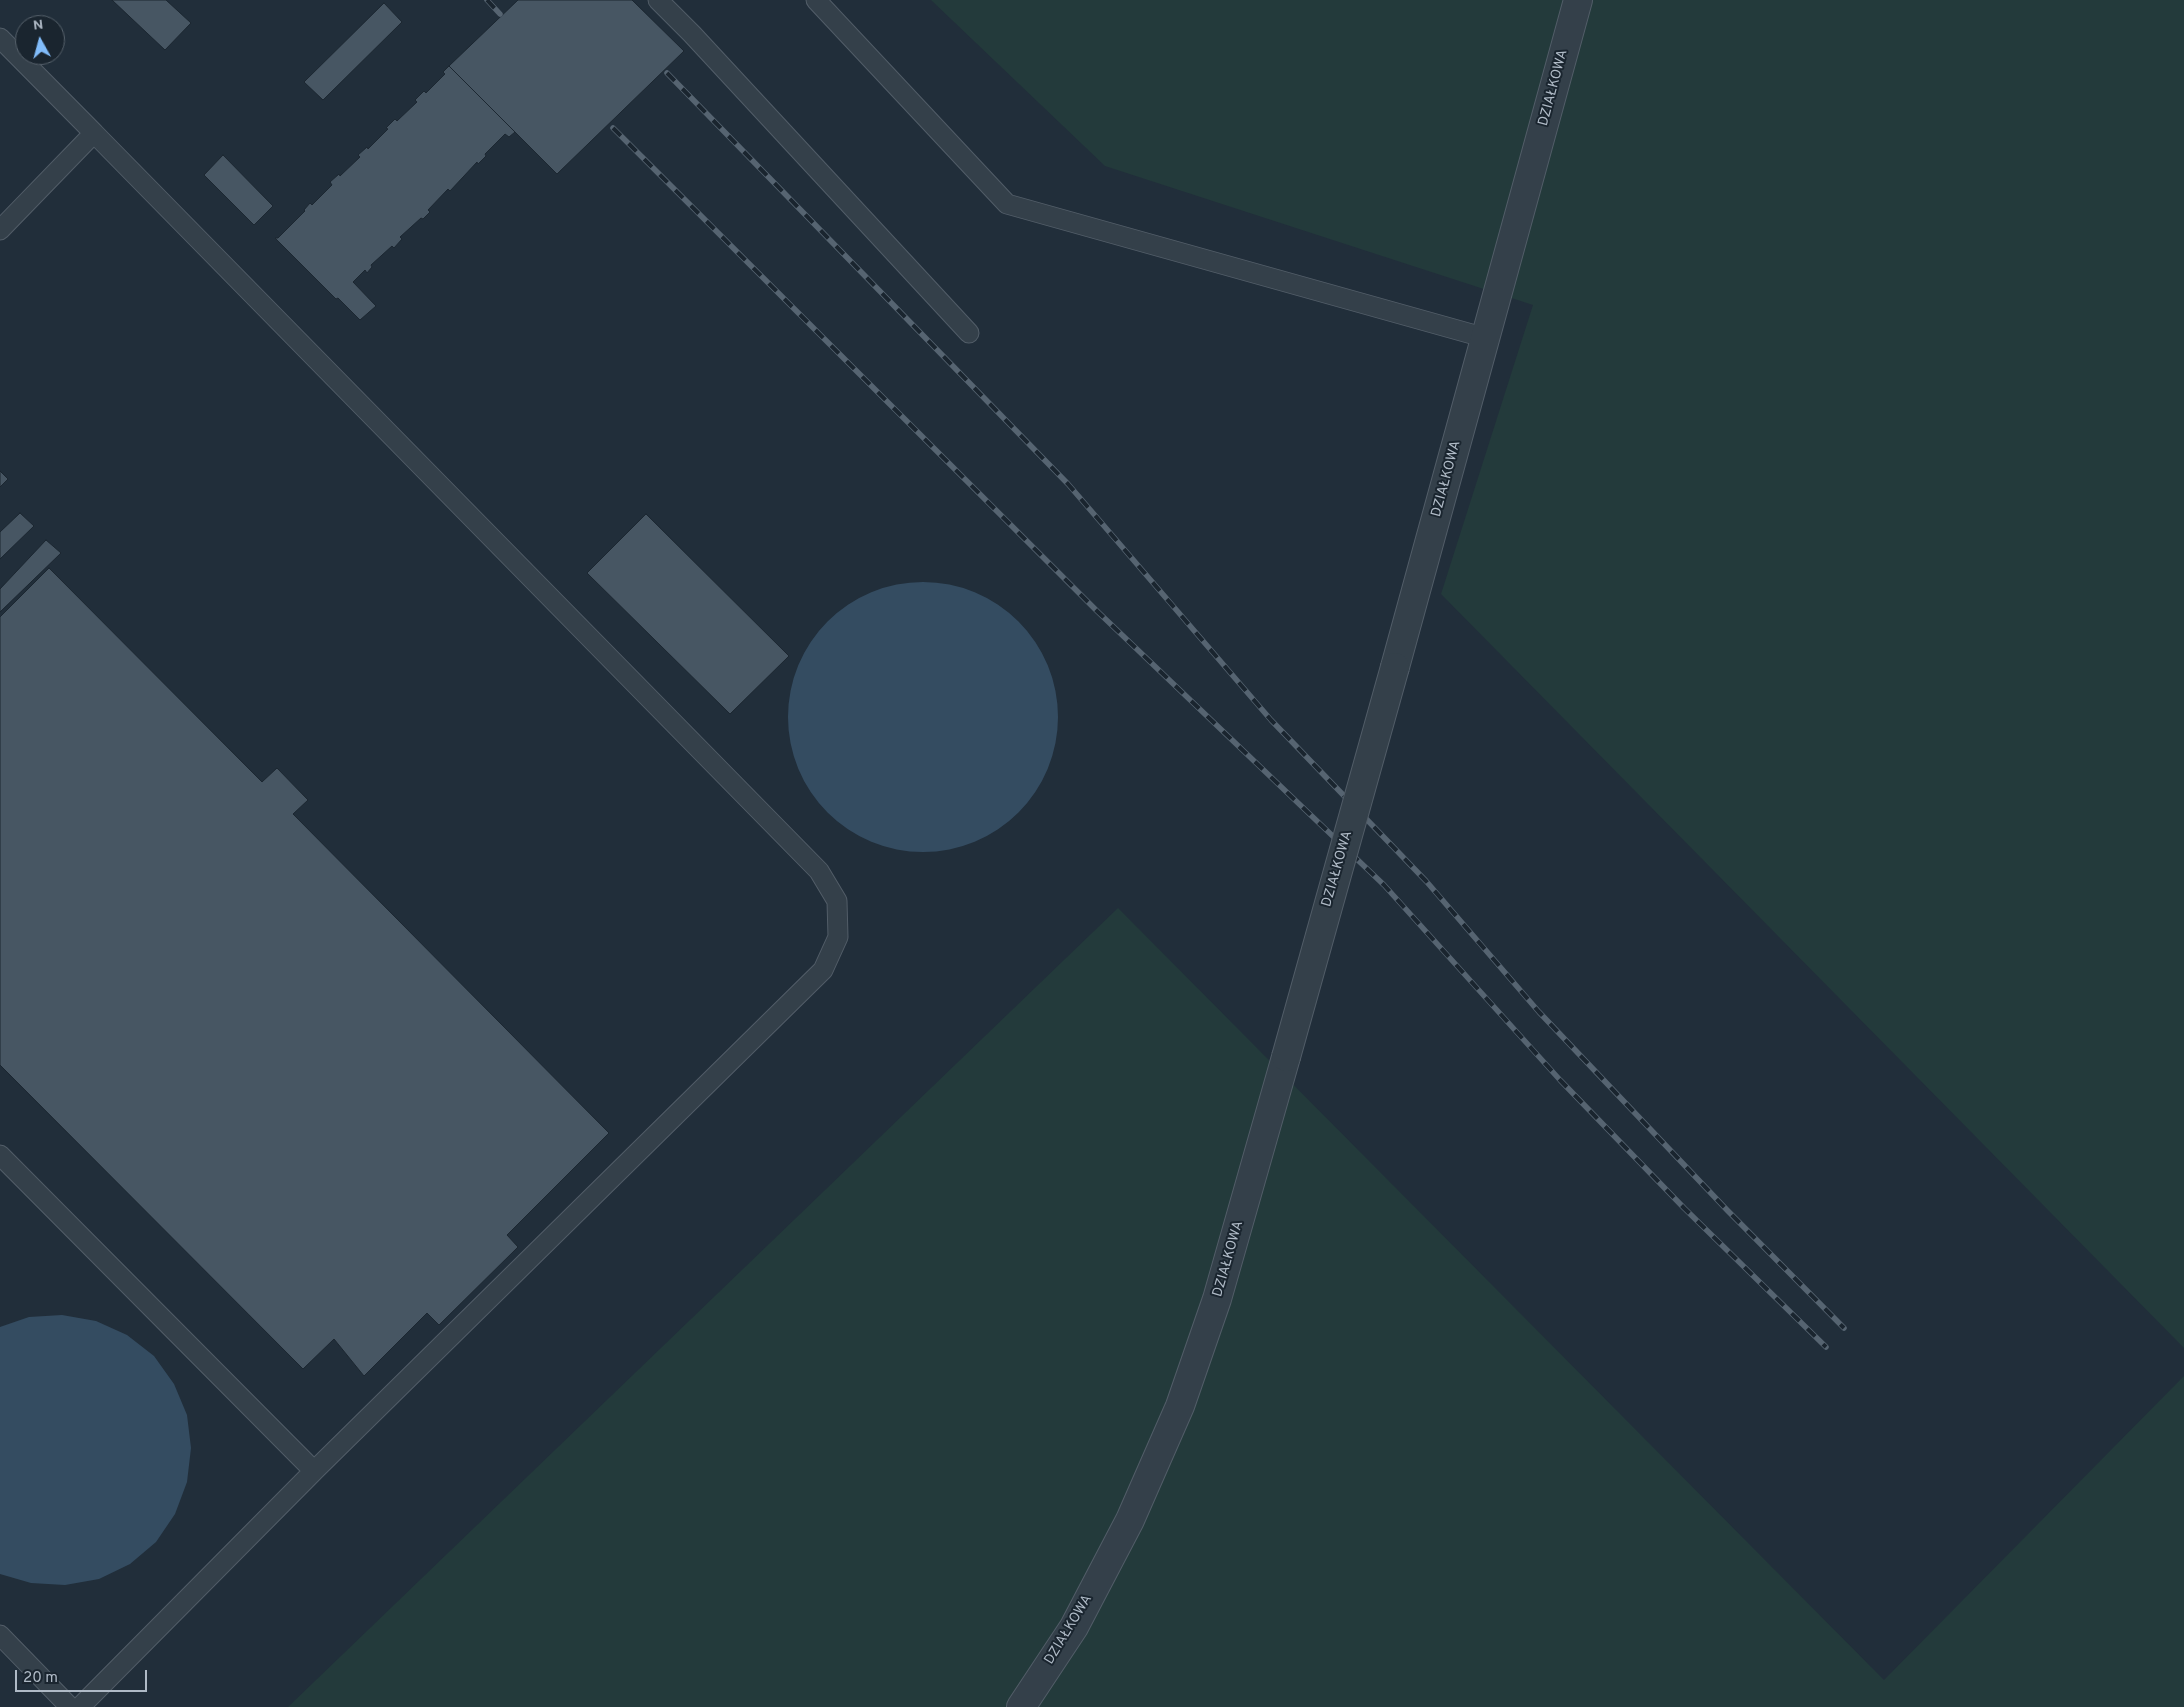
<!DOCTYPE html>
<html>
<head>
<meta charset="utf-8">
<style>
  body { margin:0 }
  #map { position:relative; width:2184px; height:1707px; overflow:hidden; background:#212e3a; font-family:Overpass,sans-serif }
  canvas { display:block }
  .north { position:absolute; left:15px; top:15px; width:50px; height:50px; box-sizing:border-box; background:#1a252f; border:1px solid #56616b; border-radius:50%; rotate:353deg; font-size:14px; font-weight:700; line-height:20px; text-align:center; color:#afbac6 }
  .north::after { content:''; display:block; margin:auto; width:18px; height:22px; background:#81bcfa; clip-path:polygon(50% 0,100% 100%,50% 72%,0 100%) }
  .scale { position:absolute; left:15px; top:1670px; width:132px; height:22px; box-sizing:border-box; border:2px solid #afbac6; border-top:0; padding-left:6px; font-size:15px; line-height:18px; white-space:nowrap; color:#afbac6; -webkit-text-stroke:4px #1a252f; paint-order:stroke }
</style>
</head>
<body>
<div id="map">
<canvas width="2184" height="1707"></canvas>
<div class="north">N</div>
<div class="scale">20 m</div>
</div>
<script>
const ctx = document.querySelector('canvas').getContext('2d');
ctx.lineJoin = 'round';
function paint(path, color) { ctx.fillStyle = color; ctx.fill(path, 'evenodd'); }
const toPath = rows => new Path2D(rows.map(r => 'M' + r).join(''));
function trace(path, color, width, dash) { ctx.strokeStyle = color; ctx.lineWidth = width; ctx.lineCap = dash ? 'butt' : 'round'; ctx.setLineDash(dash || []); ctx.stroke(path); }
function label(font, color, halo, rows, align = 'center') {
  ctx.font = font + ' Overpass,sans-serif'; ctx.lineWidth = 4; ctx.setLineDash([]); ctx.textBaseline = 'middle'; ctx.strokeStyle = halo; ctx.fillStyle = color; for (const [text, x, y, turn = 0] of rows) {
    ctx.save(); ctx.translate(x, y); ctx.rotate((+turn || 0) * Math.PI / 180); ctx.textAlign = isNaN(turn) ? turn : align; if (halo) ctx.strokeText(text, 0, 0); ctx.fillText(text, 0, 0); ctx.restore();
  }
}
const green = toPath([
  [931,0,2184,0,2184,1348,1441,594,1533,305,1105,166],
  [1118,908,1884,1680,2184,1376,2184,1707,288,1707]
]);
const water = toPath([
  '788 717a135 135 0 1 1 270 0a135 135 0 1 1-270 0Z',
  [62,1315,96,1321,127,1335,154,1356,174,1384,187,1415,191,1448,187,1482,175,1514,156,1542,130,1564,99,1579,65,1585,31,1583,0,1574,0,1327,29,1317]
]);
const building = toPath([
  [112,0,166,0,191,23,165,50,112,0],
  [518,0,632,0,684,51,557,174,449,66,518,0],
  [384,3,402,22,323,100,304,82,384,3],
  [449,66,515,132,509,137,505,134,485,154,486,156,478,164,477,162,450,191,448,189,428,210,430,212,423,219,421,218,400,237,402,239,394,248,392,246,371,265,372,267,367,273,365,270,353,282,376,306,360,320,338,298,336,299,275,238,278,238,305,211,304,210,310,203,312,205,332,185,330,182,339,174,340,176,360,157,358,155,367,147,368,149,388,129,386,128,395,119,397,121,417,102,415,100,424,91,426,93,445,74,443,72,449,66],
  [223,155,273,206,254,225,204,175,223,155],
  [0,471,8,479,0,487,0,471],
  [20,513,34,526,0,559,0,532,20,513],
  [646,514,789,656,730,714,587,573,646,514],
  [46,540,61,553,0,612,0,589,46,540],
  [49,568,262,782,277,768,308,800,293,814,609,1133,507,1235,518,1247,439,1325,427,1313,364,1376,334,1339,303,1369,0,1065,0,617,49,568]
]);
const service = toPath([
  [658,0,692,34,969,333],
  [816,0,1007,204,1486,338],
  [0,38,94,133,0,230],
  [0,1155,314,1471,823,970,838,937,837,901,819,871,94,133],
  [0,1635,70,1707],
  [80,1707,314,1471]
]);
const tertiary = toPath([
  [1395,667,1578,0],
  [1021,1707,1074,1627,1130,1520,1180,1406,1217,1299,1286,1057]
]);
const rail = toPath([
  [487,0,500,14],
  [667,73,1068,484,1271,720,1426,881,1539,1012,1727,1210,1844,1328],
  [613,128,1098,612,1384,885,1560,1080,1684,1208,1826,1347]
]);
const tertiaryBridge = toPath([
  [1286,1057,1395,667]
]);
const streetNames = [
  ["DZIAŁKOWA",1554,88,-75],
  ["DZIAŁKOWA",1447,479,-75],
  ["DZIAŁKOWA",1338,869,-74],
  ["DZIAŁKOWA",1229,1259,-74],
  ["DZIAŁKOWA",1069,1630,-59]
];
paint(green, '#233a3b');
paint(water, '#344c61');
paint(building, '#475663');
trace(building, '#1c2731', 1);
trace(service, '#525d68', 21);
trace(tertiary, '#525d68', 30);
trace(service, '#34404a', 19);
trace(tertiary, '#34404a', 28);
trace(rail, '#566471', 5.5);
trace(rail, '#1a252f', 4, [11]);
trace(tertiaryBridge, '#525d68', 30, []);
trace(tertiaryBridge, '#34404a', 28);
label('14px', '#afbac6', '#1a252f', streetNames);
</script>
</body>
</html>
